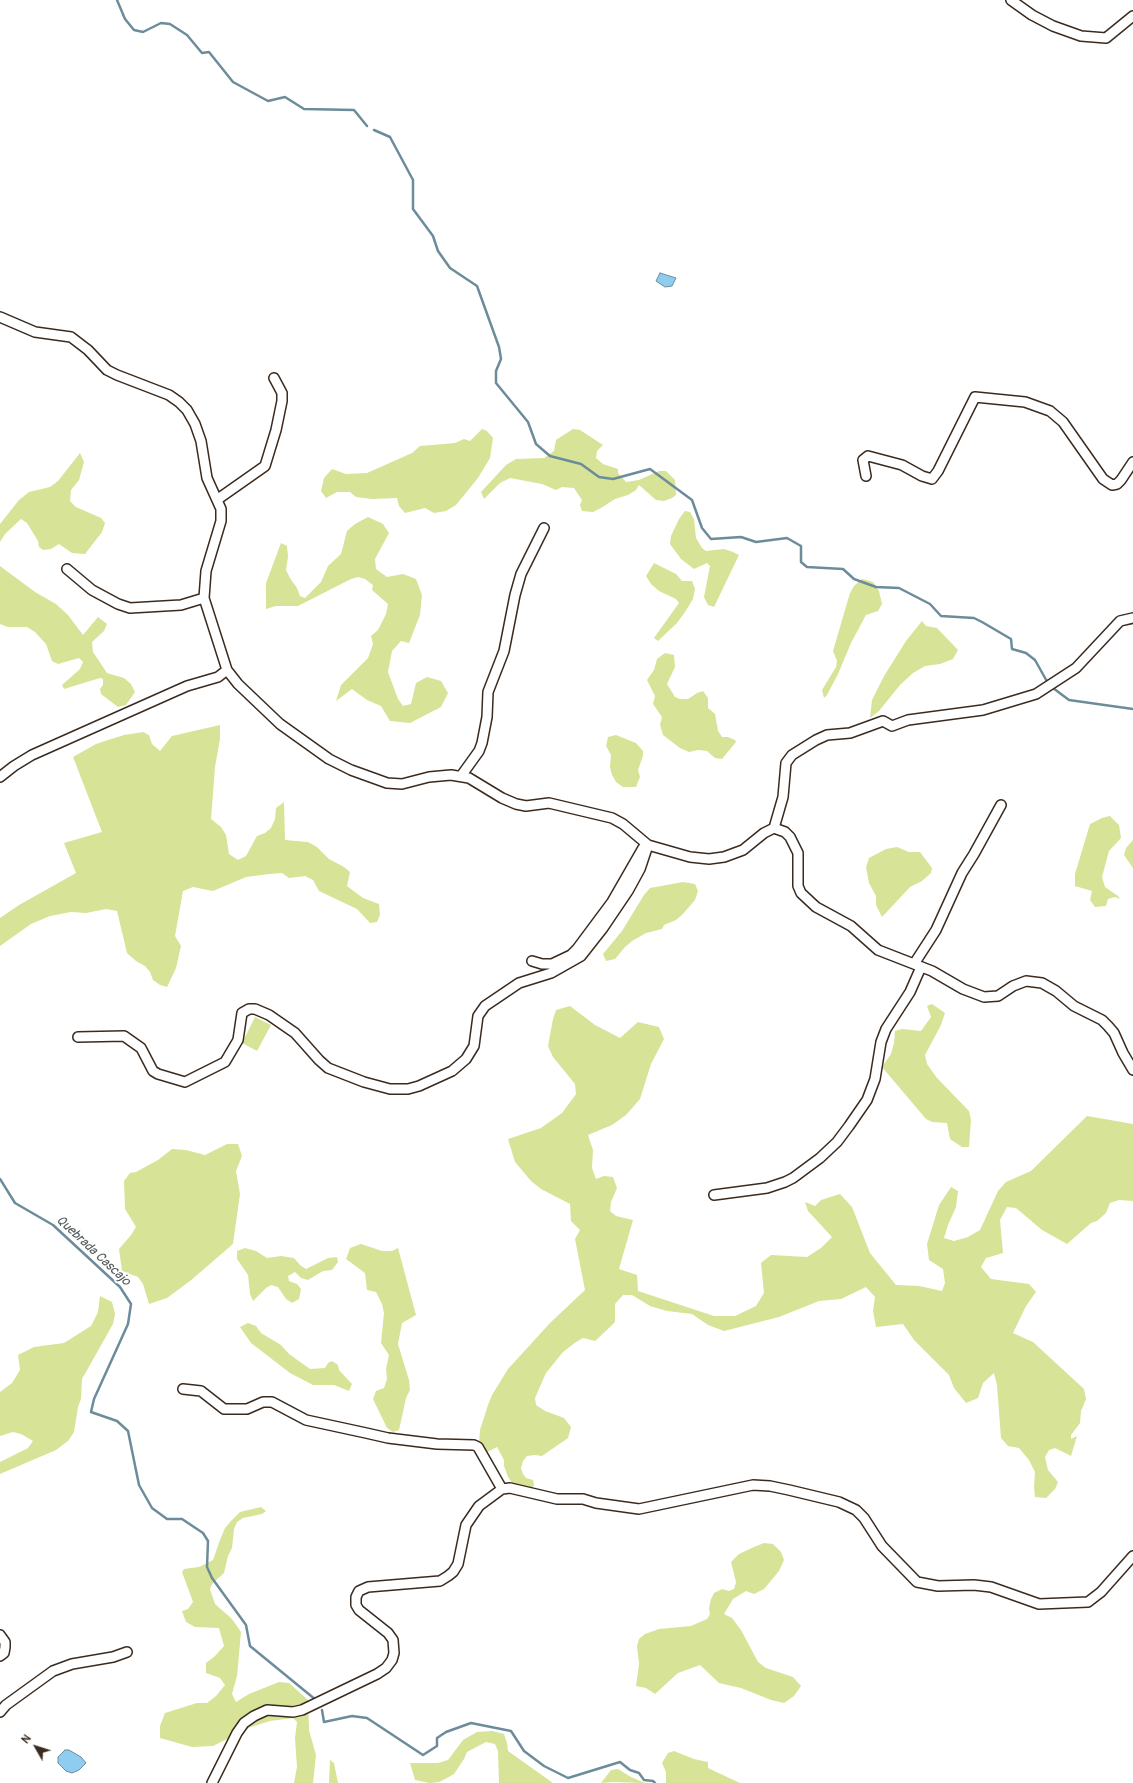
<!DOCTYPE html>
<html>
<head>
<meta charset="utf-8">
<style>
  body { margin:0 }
  #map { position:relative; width:1133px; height:1783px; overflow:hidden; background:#fff; font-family:Pangolin,sans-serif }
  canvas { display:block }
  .north { position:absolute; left:16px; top:1727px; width:40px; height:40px; -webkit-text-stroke:3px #fff; paint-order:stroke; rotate:309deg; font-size:11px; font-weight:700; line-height:16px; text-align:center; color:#3b2a1e }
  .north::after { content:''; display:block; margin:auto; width:14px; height:18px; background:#3b2a1e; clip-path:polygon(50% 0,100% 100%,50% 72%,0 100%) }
</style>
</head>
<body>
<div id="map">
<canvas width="1133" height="1783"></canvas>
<div class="north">N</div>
</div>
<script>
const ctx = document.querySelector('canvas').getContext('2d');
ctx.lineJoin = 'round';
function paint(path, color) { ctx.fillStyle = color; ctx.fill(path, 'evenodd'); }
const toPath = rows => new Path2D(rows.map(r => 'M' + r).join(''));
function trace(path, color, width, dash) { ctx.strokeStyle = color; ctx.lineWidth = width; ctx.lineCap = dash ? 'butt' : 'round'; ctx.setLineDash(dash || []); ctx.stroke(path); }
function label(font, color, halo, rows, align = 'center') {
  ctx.font = font + ' Pangolin,sans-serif'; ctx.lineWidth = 4; ctx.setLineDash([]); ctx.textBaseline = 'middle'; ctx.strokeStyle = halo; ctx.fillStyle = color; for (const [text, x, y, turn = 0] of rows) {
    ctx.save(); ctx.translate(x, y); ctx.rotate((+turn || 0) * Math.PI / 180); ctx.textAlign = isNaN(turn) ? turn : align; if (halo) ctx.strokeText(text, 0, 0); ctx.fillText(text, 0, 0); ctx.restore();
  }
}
const green = toPath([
  [482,429,487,431,493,438,490,458,478,478,456,505,446,511,434,513,425,508,405,513,399,506,397,498,372,499,356,497,350,492,337,492,326,498,321,491,324,478,332,469,346,474,367,473,412,453,420,446,455,443,464,439,470,441],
  [573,429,580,430,603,445,597,451,596,458,603,464,618,469,618,473,626,482,639,480,659,471,666,471,675,480,676,495,672,498,664,501,656,500,639,485,636,490,628,495,615,499,601,508,593,512,582,511,580,505,582,500,574,488,562,487,556,490,542,484,510,478,500,483,484,499,481,492,506,465,516,459,544,458,554,451,556,440],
  [80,453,84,462,79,480,71,490,70,501,76,507,101,518,105,523,102,532,85,554,72,553,59,544,51,549,43,550,39,547,38,541,27,523,21,519,5,534,0,542,0,524,19,500,29,492,50,487,58,481],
  [685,511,690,512,694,519,696,538,702,548,706,551,724,549,733,552,739,555,714,607,708,605,704,597,710,566,707,563,694,569,681,559,670,544,671,536,679,519],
  [368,517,383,524,389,533,375,559,376,569,387,577,403,574,416,579,422,595,420,615,409,643,401,641,392,651,388,672,398,699,403,706,411,704,416,683,427,677,441,681,448,693,441,707,410,723,390,721,381,706,367,700,352,689,336,701,341,685,368,658,373,644,371,636,378,630,386,614,388,604,372,590,373,585,365,579,358,577,351,579,298,606,276,606,266,609,266,583,281,543,287,546,288,557,286,570,290,578,297,588,300,596,305,598,321,582,328,566,341,554,347,531,355,524],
  [654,563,676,574,682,581,692,581,695,589,693,599,685,612,677,623,658,641,654,638,679,603,676,599,659,591,651,584,646,576],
  [0,566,35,592,56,604,68,615,83,635,98,617,107,624,104,631,92,642,93,652,107,673,124,678,131,684,135,692,126,705,118,707,101,694,100,689,103,685,103,679,100,678,64,689,62,685,80,669,83,662,79,658,58,664,52,661,46,644,35,632,27,627,8,627,0,624],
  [862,579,873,582,879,591,882,604,878,611,866,615,851,643,838,674,827,695,824,698,822,690,836,667,837,661,833,651,850,593,854,586],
  [922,621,926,626,937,628,958,650,953,659,940,664,925,666,913,673,900,685,879,711,870,718,872,700,884,676,906,641],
  [665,653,674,655,675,667,667,684,675,697,680,699,688,699,697,693,703,691,708,698,708,708,715,714,718,731,722,737,728,737,735,740,736,742,722,759,715,758,707,751,698,750,689,752,680,748,663,735,660,725,662,717,653,704,655,696,647,680,654,670,657,659],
  [220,725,220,739,215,767,211,819,221,827,226,835,229,854,238,860,246,856,257,836,265,833,271,828,275,819,276,808,284,802,285,840,308,842,317,847,329,859,344,867,350,872,347,886,363,898,379,904,380,915,377,922,370,923,357,909,319,891,313,880,305,876,289,878,282,873,269,874,246,877,213,891,193,887,183,891,175,936,181,946,176,968,167,987,160,985,153,980,150,972,145,966,136,961,127,953,117,911,106,909,86,913,71,912,50,916,31,924,0,946,0,918,19,905,76,873,64,843,102,832,73,757,96,744,108,740,124,735,143,732,149,735,152,744,160,751,172,736],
  [616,735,636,743,643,751,643,756,638,770,640,777,636,787,623,787,616,782,612,775,610,767,611,755,606,746,608,737],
  [1110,816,1119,825,1121,838,1109,851,1102,877,1105,887,1118,896,1120,899,1115,897,1108,899,1106,906,1095,907,1090,900,1092,891,1075,886,1075,874,1090,824,1102,818],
  [1133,840,1133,868,1124,855,1126,848],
  [897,847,909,852,920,852,932,868,931,873,922,881,910,887,882,917,876,905,876,896,869,883,866,867,869,858,886,849],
  [683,882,695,884,698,891,695,900,682,915,676,920,664,925,662,929,646,933,632,941,625,947,615,959,606,961,603,954,622,931,644,895,650,888],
  [932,1004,945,1013,941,1025,925,1055,927,1064,937,1078,969,1111,971,1120,969,1147,962,1147,950,1139,947,1123,932,1122,926,1119,882,1067,891,1054,894,1043,895,1031,902,1029,921,1031,931,1017,927,1006],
  [570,1006,595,1025,620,1038,638,1022,659,1027,664,1039,651,1064,640,1099,626,1115,612,1125,588,1135,593,1150,592,1168,596,1179,604,1176,613,1177,617,1188,611,1202,610,1211,616,1216,633,1220,619,1269,637,1275,638,1291,714,1316,735,1316,756,1306,764,1293,761,1263,771,1255,807,1257,821,1248,832,1237,808,1211,805,1202,815,1206,821,1200,840,1194,852,1207,870,1253,896,1285,919,1286,942,1291,945,1283,943,1269,929,1260,927,1244,939,1205,951,1187,958,1191,956,1207,948,1225,944,1238,954,1241,968,1237,980,1230,998,1191,1006,1182,1031,1171,1087,1116,1133,1124,1133,1201,1119,1200,1110,1203,1106,1213,1097,1221,1091,1223,1067,1244,1042,1230,1016,1208,1007,1207,1000,1220,1003,1253,986,1258,981,1267,991,1279,1029,1284,1036,1292,1026,1306,1013,1333,1033,1342,1084,1389,1086,1399,1081,1411,1080,1423,1071,1435,1071,1439,1077,1436,1071,1456,1055,1448,1049,1450,1045,1457,1048,1470,1058,1482,1055,1489,1046,1498,1035,1497,1034,1487,1035,1472,1029,1460,1019,1448,1008,1446,1001,1438,997,1385,994,1373,983,1383,978,1398,966,1403,954,1388,949,1375,914,1340,903,1324,876,1327,873,1311,875,1297,866,1287,841,1299,819,1301,779,1317,724,1331,708,1325,692,1314,667,1311,650,1306,632,1295,623,1295,615,1304,615,1322,610,1327,595,1341,583,1338,576,1342,563,1352,546,1373,535,1398,536,1405,545,1411,564,1418,571,1427,568,1438,542,1456,535,1455,527,1456,523,1461,521,1468,523,1474,526,1478,533,1480,534,1485,532,1490,513,1484,508,1477,504,1466,504,1460,497,1447,485,1453,479,1444,480,1430,488,1405,492,1395,508,1369,550,1323,585,1290,575,1239,580,1230,571,1221,570,1204,541,1189,531,1181,515,1162,508,1139,541,1128,562,1113,576,1094,575,1084,553,1057,548,1046,553,1019,556,1010],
  [255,1017,271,1025,257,1051,242,1043],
  [227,1144,238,1144,242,1156,236,1171,240,1194,233,1244,190,1281,167,1298,149,1304,143,1284,138,1277,122,1271,119,1249,131,1235,136,1227,125,1209,124,1181,130,1173,136,1172,158,1160,172,1149,186,1150,205,1155],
  [361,1244,382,1251,392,1251,398,1248,416,1315,402,1323,398,1344,409,1380,410,1390,406,1398,399,1430,393,1432,387,1428,373,1399,376,1391,384,1388,387,1379,386,1369,389,1355,381,1343,384,1313,382,1304,376,1292,367,1290,365,1273,346,1259,350,1248],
  [245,1248,256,1251,267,1258,281,1256,294,1258,300,1265,306,1269,328,1258,337,1257,338,1262,332,1270,323,1271,308,1280,301,1278,295,1272,288,1276,289,1281,297,1284,301,1289,299,1299,292,1303,286,1299,278,1287,271,1285,266,1288,253,1301,250,1294,248,1275,237,1259,237,1251],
  [100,1296,112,1302,115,1314,113,1324,82,1379,81,1399,78,1407,74,1432,68,1441,56,1450,0,1474,0,1462,28,1448,33,1441,21,1434,13,1432,0,1436,0,1392,12,1383,20,1370,18,1355,34,1347,64,1343,91,1326,98,1312],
  [248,1323,256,1326,261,1333,281,1345,289,1354,310,1369,325,1368,328,1363,332,1361,338,1365,339,1370,352,1384,349,1391,334,1385,313,1385,290,1373,251,1343,240,1327],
  [261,1507,266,1511,262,1514,243,1518,237,1522,234,1529,232,1548,228,1556,224,1573,212,1584,210,1589,215,1604,232,1619,241,1632,237,1676,232,1694,236,1702,249,1694,279,1682,289,1683,308,1700,309,1730,316,1755,313,1783,294,1783,297,1767,295,1738,297,1722,293,1718,270,1721,251,1727,213,1746,192,1747,160,1738,160,1726,165,1713,197,1703,207,1703,216,1696,225,1685,220,1678,206,1673,206,1663,215,1656,224,1646,219,1628,195,1627,186,1622,182,1611,188,1609,193,1602,182,1572,184,1569,199,1567,213,1560,220,1540,225,1528,232,1520,240,1512],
  [764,1543,773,1544,781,1552,784,1560,779,1571,764,1589,754,1594,746,1591,733,1599,724,1614,732,1618,741,1630,758,1662,766,1668,793,1677,801,1686,794,1696,784,1703,771,1700,741,1688,719,1683,700,1665,678,1673,655,1694,646,1688,636,1686,639,1664,637,1646,639,1639,645,1634,659,1629,691,1626,707,1619,710,1614,709,1608,711,1599,714,1593,722,1589,729,1591,734,1589,736,1582,731,1562,739,1554,754,1547],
  [492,1731,504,1734,507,1743,508,1751,553,1783,499,1783,498,1751,495,1744,486,1742,467,1752,464,1759,454,1774,447,1778,439,1782,430,1783,415,1780,410,1763,438,1763,448,1760,463,1740,477,1732],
  [674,1751,694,1759,708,1762,708,1768,740,1783,666,1783,666,1772,662,1763,668,1753],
  [330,1760,334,1763,338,1783,329,1783],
  [618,1769,631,1777,645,1783,613,1782,601,1783,611,1770]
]);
const water = toPath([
  [660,273,676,278,672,286,665,287,656,281,660,273],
  [65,1750,69,1750,81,1757,86,1763,79,1770,72,1773,66,1771,58,1763,58,1757,65,1750]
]);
const stream = toPath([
  [117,0,125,19,134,30,143,32,161,23,170,24,187,35,202,53,209,52,233,82,268,101,285,97,304,109,354,110,367,126],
  [374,130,390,137,413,180,413,209,433,236,438,251,450,268,477,286,499,347,501,359,496,371,496,383,528,422,536,444,550,456,581,464,599,477,613,479,650,469,692,500,702,528,711,539,741,537,756,542,787,538,801,546,801,562,807,567,843,569,854,579,876,587,899,588,930,604,941,616,974,618,982,622,1011,639,1012,649,1026,653,1035,660,1049,685,1069,700,1133,709],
  [0,1179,15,1203,53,1225,120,1287,131,1304,128,1324,94,1399,91,1412,117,1421,128,1431,139,1485,152,1508,167,1519,182,1519,203,1533,208,1541,207,1567,212,1578,246,1625,250,1646,316,1700],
  [322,1710,324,1722,352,1716,367,1718,423,1755,437,1746,437,1738,446,1732,471,1723,511,1731,524,1751,544,1766,568,1778,620,1762,630,1770,639,1773,644,1780,653,1781,655,1783]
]);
const street = toPath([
  [1011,0,1032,15,1053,26,1081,36,1106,38,1133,16],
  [0,317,35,332,71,337,88,350,107,370,117,375,169,395,179,402,187,410,195,424,201,441,207,478,221,509,221,521,206,571,204,598,227,670,238,684,280,724,329,759,351,770,387,783,402,784,429,777,451,775,469,778,502,798,516,804,526,806,549,803,612,818,623,824,648,845,690,857,709,859,724,857,743,850,764,833,774,828,785,832,790,837,798,853,798,886,801,893,816,907,851,926,878,950,932,971,963,989,984,997,998,996,1013,986,1026,981,1042,983,1056,991,1074,1006,1102,1020,1108,1026,1114,1033,1123,1053,1133,1070],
  [866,476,863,460,868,456,902,465,922,476,932,479,938,471,975,397,1025,402,1050,411,1063,422,1103,479,1112,485,1117,484,1121,480,1133,462],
  [218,499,265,466,276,430,282,401,282,393,274,378],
  [67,569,92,590,118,604,130,608,181,605,204,598],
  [461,776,479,751,482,743,487,717,488,692,504,651,515,595,521,574,544,528],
  [0,777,14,766,32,755,187,686,218,677,227,670],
  [774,828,783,797,786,763,792,755,816,740,827,735,850,733,883,721,892,726,908,720,983,710,1036,694,1076,668,1120,621,1133,618],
  [532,961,542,964,552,964,571,955,577,949,612,902,643,848],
  [914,964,936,930,962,873,974,854,1001,805],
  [78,1037,124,1036,141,1048,153,1071,158,1074,185,1082,225,1062,238,1040,242,1013,249,1009,255,1009,269,1015,295,1033,319,1060,328,1068,364,1082,390,1089,408,1089,419,1086,452,1071,466,1059,474,1046,478,1016,485,1006,519,983,551,973,581,956,603,928,628,891,640,869,648,845],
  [714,1195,767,1188,785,1182,793,1178,820,1158,837,1142,849,1126,867,1100,875,1079,881,1042,886,1029,910,992,921,967],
  [183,1389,201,1391,224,1409,247,1409,263,1402,272,1402,306,1420,366,1433,388,1438,437,1444,474,1445,478,1447,502,1489],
  [0,1635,5,1642,5,1647,4,1653,0,1656],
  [0,1712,6,1705,53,1671,72,1664,113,1657,127,1652],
  [212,1783,237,1733,244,1723,254,1716,267,1710,293,1712,302,1710,377,1674,386,1668,392,1660,394,1653,393,1640,388,1633,359,1610,356,1605,356,1597,359,1591,368,1587,440,1581,448,1576,453,1572,458,1564,466,1525,479,1506,502,1489,510,1488,557,1499,583,1499,596,1503,639,1509,753,1485,770,1486,789,1490,839,1502,856,1510,864,1518,882,1546,917,1582,938,1586,974,1585,991,1587,1039,1604,1088,1602,1101,1592,1133,1556]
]);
const waterNames = [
  ["Quebrada Cascajo",93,1251,43]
];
paint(green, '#d7e396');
paint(water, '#8ecdef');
trace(water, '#6d8c9b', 1);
trace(stream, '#6d8c9b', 2.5);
trace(street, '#3b2a1e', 12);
trace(street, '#fff', 9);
label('italic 13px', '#545b5d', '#fff', waterNames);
</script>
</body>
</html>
